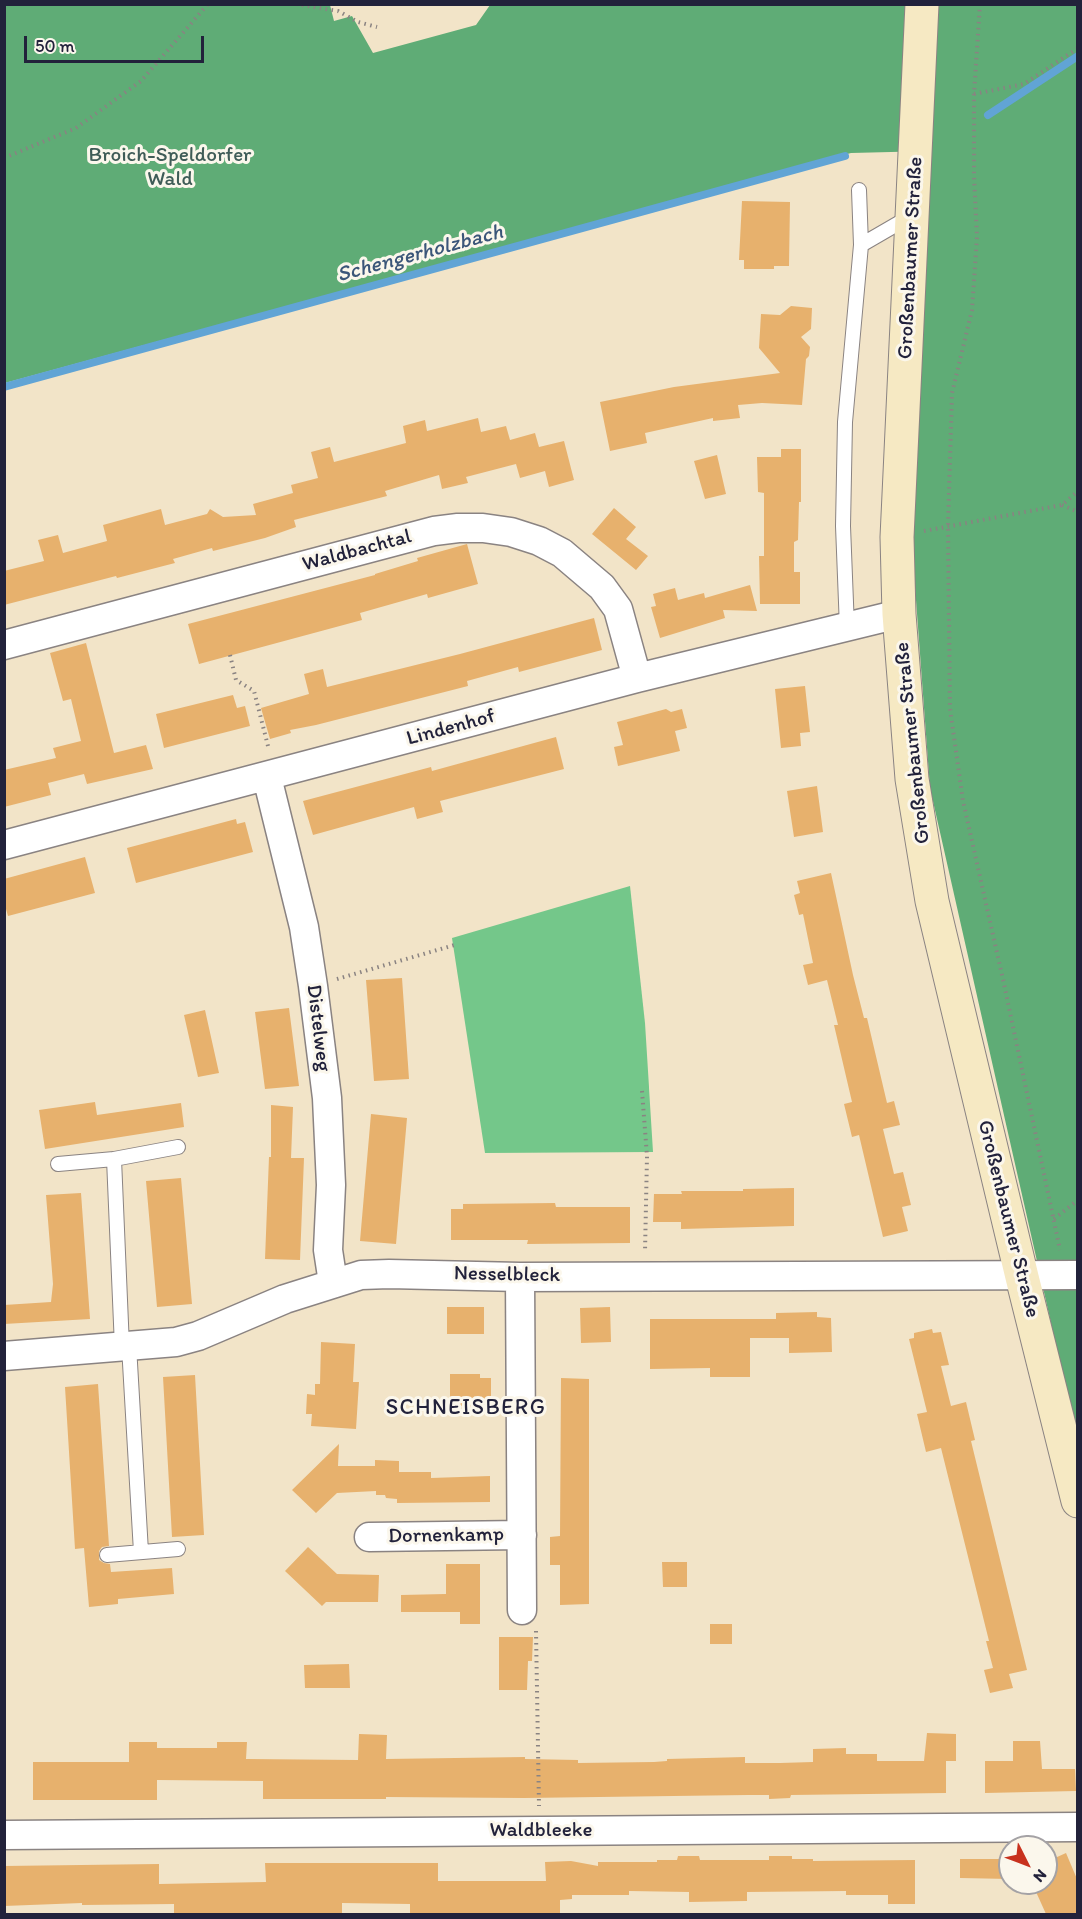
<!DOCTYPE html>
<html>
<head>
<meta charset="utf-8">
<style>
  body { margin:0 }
  #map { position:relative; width:1082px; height:1919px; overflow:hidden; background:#f2e4c8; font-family:Itim,sans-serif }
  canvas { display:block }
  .frame { position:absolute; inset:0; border:6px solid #22223b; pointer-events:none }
  .north { position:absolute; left:998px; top:1835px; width:60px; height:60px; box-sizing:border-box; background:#fbf7ec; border:2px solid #a4a2a5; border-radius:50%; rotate:132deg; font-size:16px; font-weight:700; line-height:24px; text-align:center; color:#22223b }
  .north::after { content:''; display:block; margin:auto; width:21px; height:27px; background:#c8321e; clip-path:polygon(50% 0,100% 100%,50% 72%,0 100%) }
  .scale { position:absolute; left:24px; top:36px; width:180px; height:27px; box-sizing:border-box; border:3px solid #22223b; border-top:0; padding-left:8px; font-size:18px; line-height:21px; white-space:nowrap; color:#22223b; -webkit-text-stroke:4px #fbf7ec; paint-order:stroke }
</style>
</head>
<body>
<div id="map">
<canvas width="1082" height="1919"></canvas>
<div class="frame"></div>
<div class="north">N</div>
<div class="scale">50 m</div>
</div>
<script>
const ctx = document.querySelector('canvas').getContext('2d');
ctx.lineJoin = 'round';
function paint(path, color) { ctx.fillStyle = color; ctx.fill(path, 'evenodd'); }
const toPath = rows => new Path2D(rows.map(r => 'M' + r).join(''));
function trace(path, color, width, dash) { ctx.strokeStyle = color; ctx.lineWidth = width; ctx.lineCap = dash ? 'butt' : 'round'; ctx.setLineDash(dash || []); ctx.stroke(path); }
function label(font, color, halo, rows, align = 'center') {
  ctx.font = font + ' Itim,sans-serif'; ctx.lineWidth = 6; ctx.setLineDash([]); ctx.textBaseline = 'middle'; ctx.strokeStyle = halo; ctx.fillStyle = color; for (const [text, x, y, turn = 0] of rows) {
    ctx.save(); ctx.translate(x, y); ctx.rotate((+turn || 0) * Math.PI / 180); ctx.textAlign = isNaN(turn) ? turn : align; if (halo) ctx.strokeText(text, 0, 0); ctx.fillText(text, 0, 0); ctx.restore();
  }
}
const green = toPath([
  [630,886,645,1023,653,1152,485,1153,452,938]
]);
const forest = toPath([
  [5,5,330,5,334,21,352,16,373,53,476,25,490,5,1077,5,1077,1438,930,788,911,533,931,151,851,153,5,383]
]);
const stream = toPath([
  [988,115,1078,56],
  [4,387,845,156]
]);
const building = toPath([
  [742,201,790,202,789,266,774,266,774,269,744,269,744,260,739,260],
  [791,306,812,308,811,329,801,337,810,347,809,356,806,359,802,405,762,403,738,405,740,418,713,421,713,418,645,433,647,443,610,451,600,402,674,387,780,373,759,348,761,314,780,315],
  [478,418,481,432,506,426,510,440,535,433,539,447,564,441,574,480,549,487,545,471,520,478,516,464,466,477,468,483,442,489,439,475,385,491,387,496,294,520,296,527,265,538,213,551,212,548,173,559,175,563,117,578,116,576,4,605,4,571,44,561,38,540,58,535,63,553,107,541,103,525,161,509,165,525,207,514,210,509,223,517,256,515,253,504,293,493,291,485,318,478,311,452,330,447,334,462,406,443,403,426,425,420,427,431],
  [781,449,801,449,801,502,799,502,798,540,794,542,794,572,800,572,800,604,760,604,759,556,764,556,764,493,758,492,757,457,781,457],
  [717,455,726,494,705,499,694,461],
  [614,508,636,527,626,539,648,556,636,570,592,534],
  [467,544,478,584,428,598,427,594,360,613,362,620,199,664,188,624,375,575,375,574,418,561,417,558],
  [750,585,757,611,723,610,725,618,660,638,651,607,656,606,653,594,675,588,678,600,704,593,705,598],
  [594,618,602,650,519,672,518,667,467,681,468,686,316,725,290,730,291,733,270,739,261,708,309,694,304,674,323,669,327,687,460,654],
  [86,643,114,753,146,745,153,769,87,784,84,774,48,783,51,795,4,807,4,770,56,758,53,748,81,741,71,699,63,701,50,653],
  [805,686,810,732,800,733,801,746,781,748,775,689],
  [233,695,237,708,245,706,250,726,164,748,156,714],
  [666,709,671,712,682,709,687,728,675,731,680,751,618,766,614,747,623,745,617,722],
  [556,737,564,769,440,801,443,812,417,819,414,807,313,835,303,801,431,767,432,771],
  [817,786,823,832,794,837,787,791],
  [236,819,237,824,245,822,253,852,136,883,127,848],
  [85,857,95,893,8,916,4,902,4,879],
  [831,873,853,975,864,1018,867,1018,887,1103,894,1101,900,1125,883,1129,894,1174,903,1172,911,1205,902,1207,908,1231,883,1237,859,1135,852,1137,844,1104,852,1102,834,1025,838,1025,827,980,808,985,803,965,813,963,803,914,799,915,794,895,800,893,797,881],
  [402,978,409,1079,374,1081,366,980],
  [289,1008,299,1086,265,1089,255,1012],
  [205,1010,219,1073,198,1077,184,1015],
  [95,1102,97,1115,181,1103,184,1127,45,1149,39,1110],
  [271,1105,293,1107,291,1158,304,1158,300,1260,265,1259,269,1157,271,1157],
  [371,1114,407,1118,396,1244,360,1241],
  [181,1178,192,1304,157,1307,146,1181],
  [794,1188,794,1226,681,1229,681,1222,653,1222,654,1194,682,1194,681,1191,743,1191,743,1189],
  [81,1193,90,1319,4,1324,4,1305,51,1302,53,1284,46,1195],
  [555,1203,556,1207,630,1207,630,1243,527,1244,528,1240,451,1240,451,1209,463,1209,463,1204],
  [447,1307,484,1307,484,1334,447,1334],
  [610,1307,611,1342,581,1343,580,1308],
  [817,1312,817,1317,831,1318,832,1352,789,1353,789,1338,750,1338,750,1377,710,1377,710,1368,650,1369,650,1319,776,1319,776,1313],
  [932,1329,933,1333,941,1332,949,1365,941,1366,951,1406,966,1402,975,1440,971,1441,1027,1670,1009,1674,1013,1688,990,1693,984,1670,993,1668,986,1641,989,1641,941,1448,926,1452,917,1414,927,1412,909,1339,914,1338,914,1333],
  [321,1342,355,1344,353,1382,359,1382,356,1429,311,1426,312,1414,306,1414,307,1394,315,1395,315,1384,320,1384],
  [450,1374,480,1374,480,1378,491,1378,491,1405,450,1406],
  [195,1375,204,1535,172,1537,163,1377],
  [561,1378,589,1379,589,1604,560,1605,560,1565,550,1565,550,1537,560,1536],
  [98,1384,109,1546,102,1547,99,1551,99,1560,104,1563,110,1564,111,1572,172,1568,174,1594,118,1599,118,1604,89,1607,84,1548,75,1549,65,1387],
  [339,1444,338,1466,375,1466,375,1460,399,1461,399,1472,431,1472,431,1478,490,1476,490,1502,397,1503,397,1499,386,1498,385,1495,376,1495,376,1491,337,1493,316,1513,292,1490],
  [308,1547,337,1574,379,1575,378,1602,326,1602,322,1606,285,1571],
  [662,1562,687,1562,687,1587,663,1587],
  [446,1564,480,1564,480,1624,460,1624,460,1612,401,1612,401,1595,446,1594],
  [710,1624,732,1624,732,1644,710,1644],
  [499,1637,533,1637,532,1661,528,1661,527,1690,499,1690],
  [349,1664,350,1688,305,1688,304,1665],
  [927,1733,956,1734,956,1761,946,1761,946,1793,791,1795,790,1798,769,1799,769,1795,748,1795,524,1798,386,1797,386,1799,263,1799,263,1781,157,1780,157,1800,33,1800,33,1762,129,1762,129,1742,157,1742,157,1748,217,1748,217,1742,247,1742,246,1759,358,1760,359,1734,387,1735,386,1759,525,1757,525,1759,578,1760,578,1763,654,1762,667,1761,667,1759,745,1757,745,1763,780,1763,813,1762,813,1749,846,1748,846,1754,877,1754,877,1761,924,1761],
  [1013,1741,1040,1741,1042,1769,1075,1769,1076,1791,985,1793,985,1761,1013,1761],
  [1066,1853,1077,1879,1077,1914,1046,1914,1032,1883,1046,1883,1046,1862],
  [678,1856,699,1856,700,1860,769,1860,769,1856,792,1856,792,1859,813,1859,813,1861,915,1860,915,1904,888,1904,888,1895,846,1895,846,1891,747,1892,747,1901,689,1902,689,1892,629,1891,629,1895,572,1895,572,1899,560,1900,560,1913,528,1914,410,1914,410,1904,342,1903,342,1914,174,1914,174,1904,82,1905,82,1903,4,1906,4,1866,159,1864,159,1884,266,1882,265,1863,438,1863,438,1881,546,1881,545,1862,571,1861,598,1866,598,1862,657,1862,657,1860,677,1860],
  [960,1859,1010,1859,1010,1879,960,1878]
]);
const path = toPath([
  [296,4,338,11,358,22,377,27],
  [980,4,974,94,974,176,977,237,972,310,952,393,948,526,950,709,963,801,1004,984,1060,1250],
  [974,94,1024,84,1078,48],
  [4,158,76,128,141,81,208,4],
  [1062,505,1078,512],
  [924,531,1062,505,1078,491],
  [230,655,236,680,254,691,269,750],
  [337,979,458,944],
  [642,1091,647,1156,645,1252],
  [1054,1219,1078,1200],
  [536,1631,539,1806]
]);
const lane = toPath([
  [861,245,911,216],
  [847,628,843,526,845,422,861,245,859,190],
  [58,1164,114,1159],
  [129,1346,141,1552],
  [122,1347,114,1159,178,1147],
  [107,1555,178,1549]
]);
const street = toPath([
  [4,645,434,531,458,528,483,528,511,532,539,541,562,553,602,587,618,609,637,678],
  [267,777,304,927,313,986,327,1098,331,1185,328,1250,333,1283],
  [4,845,637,678,899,614],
  [520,1277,522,1610],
  [4,1356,176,1342,198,1336,285,1299,361,1275,389,1274,520,1277,1078,1275],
  [369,1537,522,1535],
  [4,1835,1078,1827]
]);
const secondary = toPath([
  [922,4,897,537,899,614,912,779,932,901,1022,1277,1078,1501]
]);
const parkNames = [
  ["Broich-Speldorfer",170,156],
  ["Wald",170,180]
];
const streetNames = [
  ["Großenbaumer Straße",911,258,-87],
  ["Waldbachtal",357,551,-15],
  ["Lindenhof",451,728,-15],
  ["Großenbaumer Straße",913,743,-96],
  ["Distelweg",318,1028,83],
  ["Großenbaumer Straße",1008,1219,76],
  ["Nesselbleck",507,1275,1],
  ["Dornenkamp",446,1536,-1],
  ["Waldbleeke",541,1831]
];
const waterNames = [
  ["Schengerholzbach",420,254,-15]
];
const neighbourhoodNames = [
  ["SCHNEISBERG",466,1408]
];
paint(green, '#74c78a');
paint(forest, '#5fac76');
trace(stream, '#61a4d5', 8);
paint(building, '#e7b16d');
trace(lane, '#8a8382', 16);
trace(street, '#8a8382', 31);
trace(secondary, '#8a8382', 35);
trace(path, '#8a8382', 4, [1.5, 4.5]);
trace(lane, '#fff', 14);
trace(street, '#fff', 28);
trace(secondary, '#f6e9c3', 33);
label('21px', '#3f5c57', '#fbf7ec', parkNames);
label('21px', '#22223b', '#fbf7ec', streetNames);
label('italic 22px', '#3b5679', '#fbf7ec', waterNames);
ctx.letterSpacing = '1.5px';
label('22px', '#22223b', '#fbf7ec', neighbourhoodNames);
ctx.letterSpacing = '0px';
</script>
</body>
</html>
